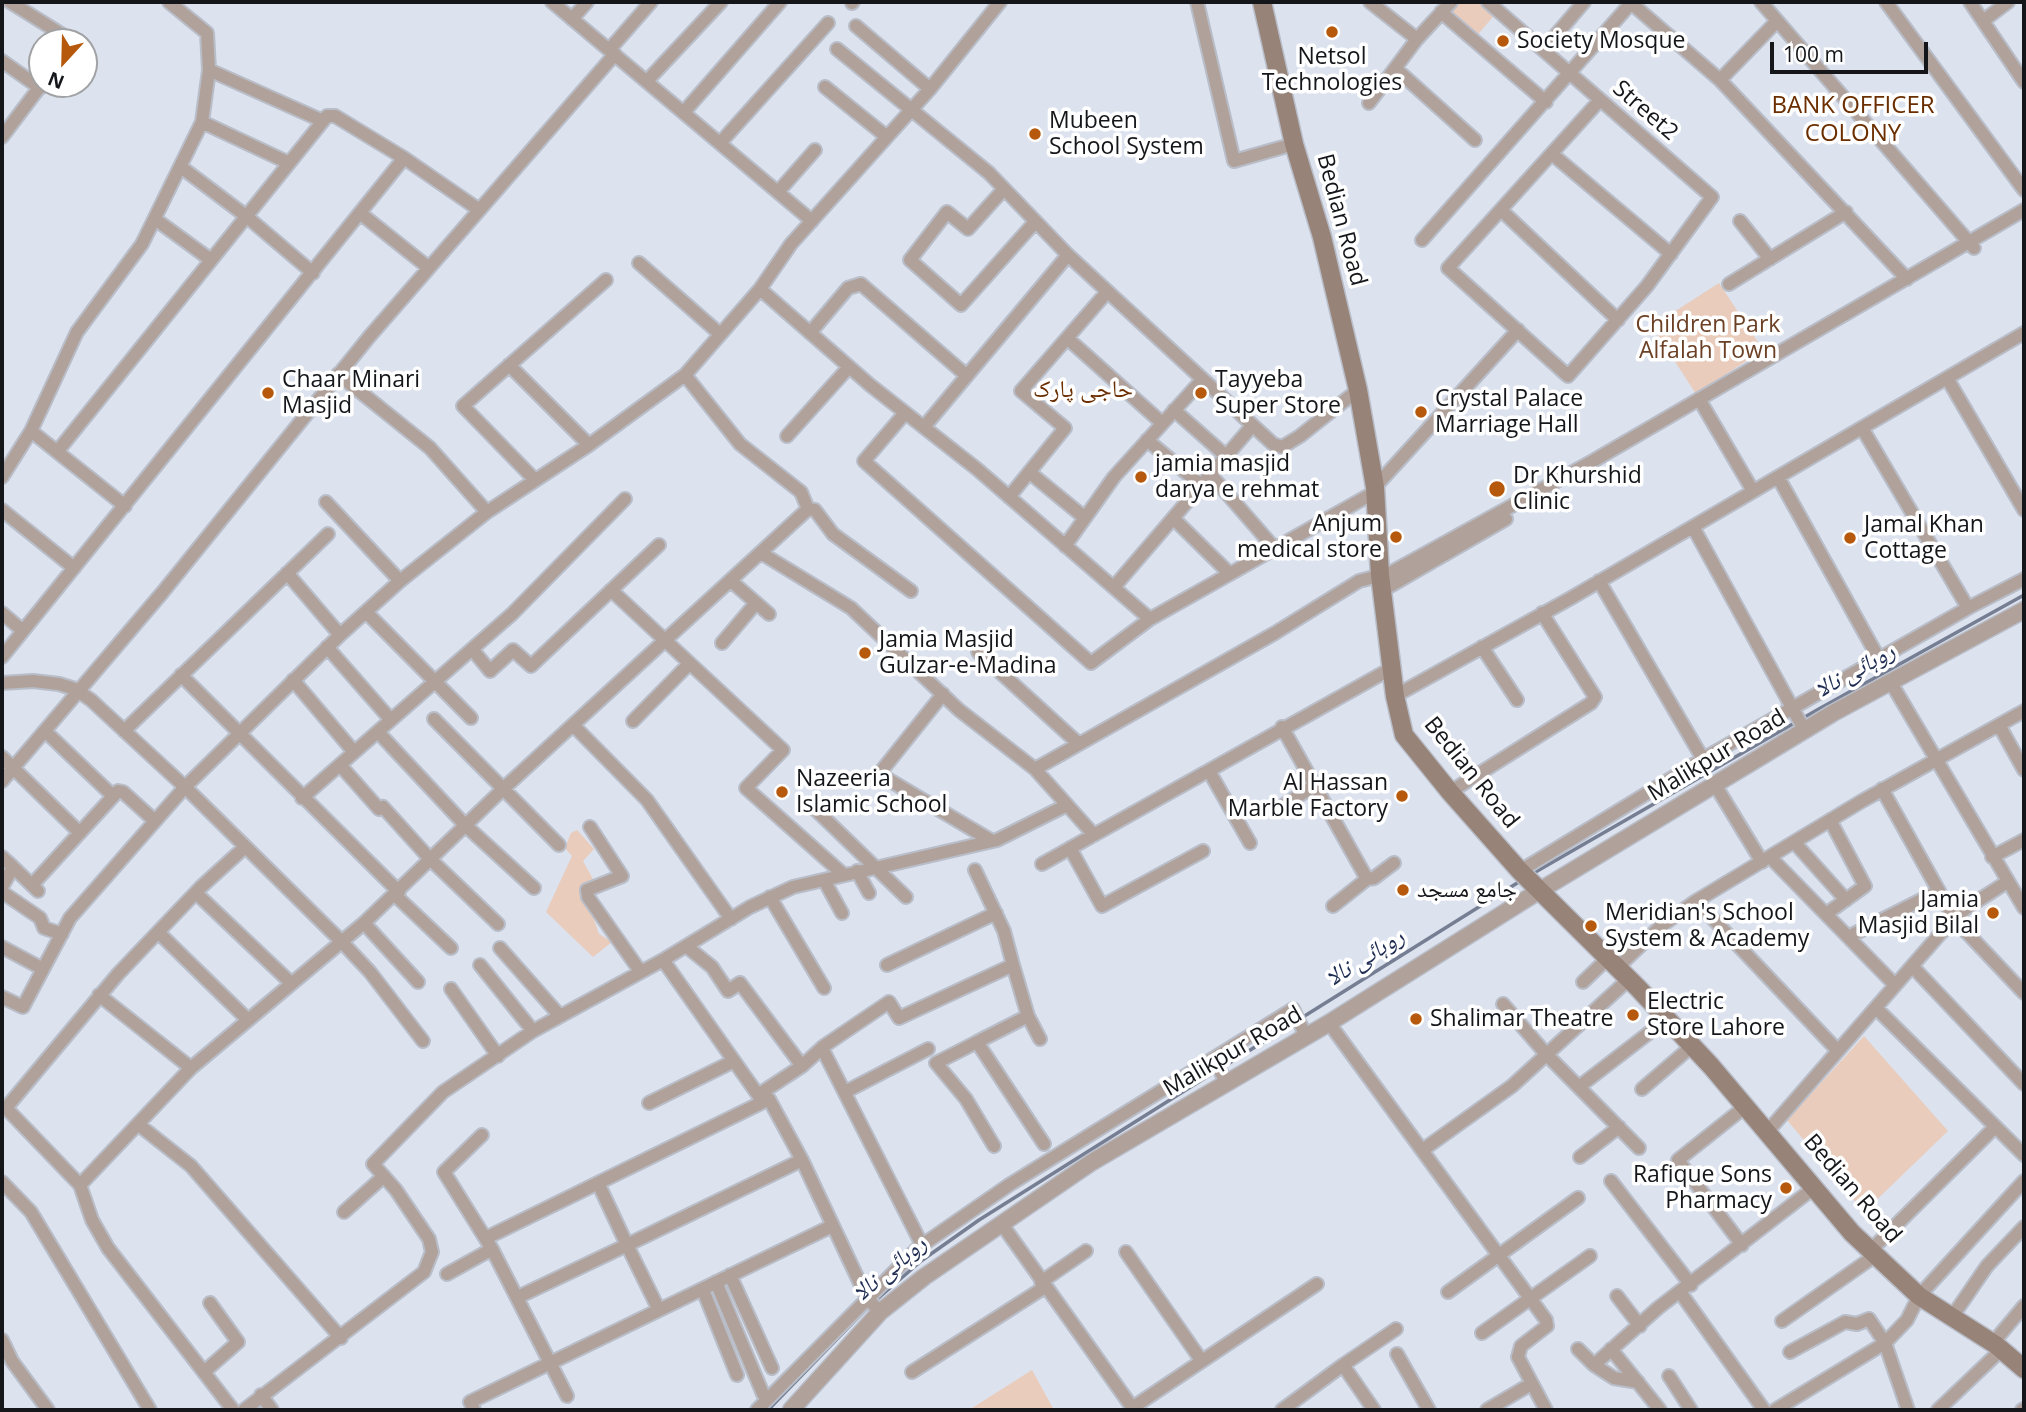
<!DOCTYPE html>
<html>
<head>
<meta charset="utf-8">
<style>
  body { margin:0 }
  #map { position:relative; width:2026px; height:1412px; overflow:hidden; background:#dce2ee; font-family:"Open Sans",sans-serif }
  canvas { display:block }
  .frame { position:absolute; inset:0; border:4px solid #14161a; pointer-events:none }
  .north { position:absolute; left:28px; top:28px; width:70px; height:70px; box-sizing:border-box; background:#fff; border:2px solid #a1a2a3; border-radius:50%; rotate:202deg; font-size:19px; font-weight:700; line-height:28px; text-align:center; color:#14161a }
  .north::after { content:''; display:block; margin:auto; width:24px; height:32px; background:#b7590c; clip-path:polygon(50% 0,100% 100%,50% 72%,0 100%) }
  .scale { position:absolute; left:1770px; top:42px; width:158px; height:32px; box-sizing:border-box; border:4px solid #14161a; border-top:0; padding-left:9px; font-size:21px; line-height:24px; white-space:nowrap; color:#14161a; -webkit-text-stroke:5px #fff; paint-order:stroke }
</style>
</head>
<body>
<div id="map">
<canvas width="2026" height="1412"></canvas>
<div class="frame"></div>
<div class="north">N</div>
<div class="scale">100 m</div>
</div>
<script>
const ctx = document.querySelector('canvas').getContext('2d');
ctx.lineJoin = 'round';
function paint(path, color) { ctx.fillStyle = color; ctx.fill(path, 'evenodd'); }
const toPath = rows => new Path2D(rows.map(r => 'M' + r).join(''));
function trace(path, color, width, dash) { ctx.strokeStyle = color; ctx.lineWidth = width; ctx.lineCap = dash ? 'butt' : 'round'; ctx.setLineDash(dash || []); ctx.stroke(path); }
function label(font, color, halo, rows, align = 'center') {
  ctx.font = font + ' "Open Sans","Noto Naskh Arabic",sans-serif'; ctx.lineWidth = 7; ctx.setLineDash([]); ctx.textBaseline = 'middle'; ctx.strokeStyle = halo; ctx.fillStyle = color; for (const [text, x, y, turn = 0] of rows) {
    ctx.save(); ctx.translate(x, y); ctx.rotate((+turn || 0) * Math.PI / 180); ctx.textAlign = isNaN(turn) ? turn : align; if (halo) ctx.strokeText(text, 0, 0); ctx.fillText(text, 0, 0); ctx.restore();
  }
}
const green = toPath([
  [1458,2,1483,2,1497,12,1475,38,1447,14],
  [1719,283,1763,350,1696,394,1652,326],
  [577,830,594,849,583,861,594,881,584,888,584,903,590,908,599,934,612,942,593,957,546,912,572,856,565,848,571,833],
  [1864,1036,1948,1131,1864,1212,1787,1120],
  [1032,1370,1054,1410,969,1410]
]);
const stream = toPath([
  [1532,874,1817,710,2024,595],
  [1223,1067,1522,880],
  [875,1301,921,1261,979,1220,1216,1071],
  [768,1410,869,1306]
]);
const minor = toPath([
  [10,2,74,42],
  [552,2,812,221],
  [1197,2,1234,161,1294,144],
  [1370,2,1417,39],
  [1488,2,1712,197,1647,286,1568,376,1448,268,1600,100],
  [1761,2,1974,248],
  [1886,2,2024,190],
  [1970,2,2024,82],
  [852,3,853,2],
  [1631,3,1720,80,1907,279],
  [1441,12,1546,102],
  [572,19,587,2],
  [1983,21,2008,2],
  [856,26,930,89],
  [610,49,651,2],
  [837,49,989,173,1068,255,1273,444,1282,447,1300,436,1358,390],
  [1543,50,1584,2],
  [2,61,40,88],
  [1396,69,1475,140],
  [209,70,323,121],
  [1720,80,1777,21],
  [647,81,721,2],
  [825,87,887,137],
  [1369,103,1417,39,1451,2],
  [684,112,780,2],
  [202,122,289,163],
  [2,137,42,84],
  [721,142,828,23],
  [1552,154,1671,254],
  [181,167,246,216,313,273],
  [1003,190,968,229,947,212,910,260,961,305,1035,222],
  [778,192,815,150],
  [1501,210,1618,320],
  [360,213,429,268],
  [155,219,211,260],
  [1740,221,1770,259],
  [1422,240,1632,2],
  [639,263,720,334],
  [1729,284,1846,212],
  [760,289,870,385,977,469,1150,619],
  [810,333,848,288,861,284,967,376],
  [1067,338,1162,423],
  [509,365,589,445],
  [338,374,430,448,487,512],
  [685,375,740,444,801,492,808,509,815,510,833,534,911,591],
  [1947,378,2024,510],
  [1699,399,1753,491],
  [1174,410,1226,456],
  [905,413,864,461,1091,663,1150,619,1375,492],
  [924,427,1068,255],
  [1862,428,1968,608],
  [31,431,125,506],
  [787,436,849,367],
  [1147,440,1201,485],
  [57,452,327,116,335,116,404,158,478,209],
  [1029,472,1085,518],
  [1210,474,1276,550],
  [2,477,31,431,77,332,142,244,202,122,209,70,207,33,169,2],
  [1778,477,1879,659],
  [534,479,463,406,606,280],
  [1375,487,1518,330],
  [1009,497,1065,428,1021,391,1107,292],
  [326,502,400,581],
  [2,510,74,568],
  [1173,518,1229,573],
  [1693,527,1805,731],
  [1065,546,1114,477,1201,381],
  [761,553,851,608,959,710,1035,769,1094,835],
  [287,573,340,635],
  [731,581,769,614],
  [1599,581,1703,759],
  [1114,587,1252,426],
  [1381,587,1390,586,1506,519],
  [611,590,783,750,746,788,844,875],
  [366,612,471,718],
  [2,613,23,631],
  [722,643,756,603],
  [327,647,391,720],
  [1482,647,1517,700],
  [472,649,490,671,513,650,531,666,659,545],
  [978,652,1079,744],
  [2,657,404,158],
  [181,675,399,892],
  [293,680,354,752],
  [1890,681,2024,908],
  [2,683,33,681,59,684,75,689,91,700,185,787,341,941,370,972,423,1041],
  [943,694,879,774,992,841],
  [1395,696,1571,598,2024,333],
  [434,719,559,845],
  [633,721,689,664],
  [573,725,647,800,731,919],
  [1999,725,2024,770],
  [1282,727,1367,879,1333,906],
  [45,731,113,796],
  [124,731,328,534],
  [378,732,465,825,534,888],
  [2,757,80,833],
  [340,765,379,809,383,807,430,859,498,924],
  [1035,769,1275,633,1359,581,1390,573,1593,461,2024,210],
  [1209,771,1250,843],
  [2,781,162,593,369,337,615,54],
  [1714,783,1762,862],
  [1882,789,1955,920,2024,993],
  [1450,792,1591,703,1595,697,1542,613],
  [302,798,512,614,625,499],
  [1281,807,1314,786],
  [816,810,906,897],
  [590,827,622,876,587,890,588,897,640,971],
  [1794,842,1846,900],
  [1070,848,1102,906,1203,851],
  [2,857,13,867,2,887],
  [1770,857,1895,985],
  [1992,857,2024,840],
  [1042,864,1392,668],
  [13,867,38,891],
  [857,871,869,893],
  [1520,871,1703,759,1968,608,2024,579],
  [1367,879,1374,878,1394,863],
  [824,880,842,913],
  [32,885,118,791,123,792,155,821],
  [2,892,40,918,44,928,62,934],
  [196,893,291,983],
  [395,895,451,948],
  [770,897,824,988],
  [1696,901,1838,1051],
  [1826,914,1865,886,1830,820],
  [364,923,418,982],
  [159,933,247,1019],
  [1848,937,1939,891],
  [686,946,712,967,728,991,740,983,802,1066,758,1095],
  [2,947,43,969],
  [500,948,560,1016],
  [480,965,533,1031],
  [887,965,996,913],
  [1013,965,1028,1016,1040,1039],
  [1912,966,2024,1084],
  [1617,968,1661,926,1696,901,1862,801,2024,711],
  [1583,982,1608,958],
  [451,989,498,1056],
  [99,995,191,1068],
  [2,997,23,1007,70,918,185,787,340,635,400,581,487,512,589,445,685,375,760,289,791,244,930,89,1000,2],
  [1503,1004,1546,1054,1639,1148],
  [1876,1008,2024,1155],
  [1028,1016,977,1042,1044,1144],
  [1329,1023,1546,1320,1547,1326,1521,1346,1518,1357,1546,1410],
  [977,1042,936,1063,966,1099,994,1146],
  [823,1050,922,1245],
  [1214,1059,1226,1082],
  [802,1066,824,1046,889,1002,899,1018,1013,965,1004,931,975,870],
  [1580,1086,1667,1019],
  [1642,1089,1692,1046],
  [845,1092,928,1049],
  [649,1103,734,1061],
  [139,1125,191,1166,341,1338],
  [1768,1131,1940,934,1965,909,2007,882],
  [482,1135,444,1172,492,1249,567,1396],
  [1424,1149,1512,1086,1629,979],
  [1580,1157,1619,1127],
  [802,1160,867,1298,880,1312],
  [1611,1181,1691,1285],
  [2,1182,31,1212,150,1410],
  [598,1183,763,1102],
  [80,1185,191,1068,364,923,503,789,808,509],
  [344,1212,384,1176],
  [1001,1223,1134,1410],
  [486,1238,598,1183,627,1245,802,1160,769,1099,763,1102,663,960],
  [1742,1245,1678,1160,1746,1106],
  [1871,1250,1995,1127],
  [1126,1252,1201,1360],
  [447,1274,492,1249],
  [730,1275,772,1368],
  [716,1282,763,1394],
  [1041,1282,1086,1251],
  [703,1290,737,1375],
  [1448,1292,1578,1198],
  [1680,1292,1764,1410],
  [1617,1296,1640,1326],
  [518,1297,627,1245,659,1310],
  [1952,1317,1987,1266,2024,1227],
  [1782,1321,1876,1255],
  [1482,1333,1590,1256],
  [2,1340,12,1361,48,1410],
  [1993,1343,2024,1306],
  [1578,1349,1594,1365,1614,1378,1638,1382],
  [1611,1349,1660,1410],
  [1790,1352,1845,1322,1857,1324,1869,1319,1885,1343,1908,1410],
  [1397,1354,1429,1410],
  [1343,1365,1396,1329],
  [1594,1365,1658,1308,1815,1187],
  [204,1372,238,1342,210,1303],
  [912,1372,1045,1287],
  [1669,1376,1691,1410],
  [261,1395,272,1410],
  [1132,1408,1317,1284],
  [233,1410,108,1248,92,1220,80,1185,6,1108,118,974,201,887,245,847],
  [244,1410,424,1272,432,1252,429,1239,396,1190,373,1164,443,1092,533,1031,663,960,750,907,793,887,997,840,1067,805],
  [474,1410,470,1402,832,1226],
  [757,1410,918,1248,1009,1185,1293,1009,1305,1034],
  [1282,1410,1343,1365,1374,1410],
  [1487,1410,1531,1384],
  [1775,1410,1885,1343,1907,1320,1919,1296,2024,1181],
  [1938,1410,2001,1350],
  [2022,1410,2024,1409]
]);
const tertiary = toPath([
  [791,1410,880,1312,924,1277,1092,1162,1329,1023,1539,891,1833,713,2024,610]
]);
const secondary = toPath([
  [1262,2,1294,144,1322,237,1358,390,1375,487,1380,575,1395,696,1404,735,1450,792,1520,871,1638,988,1711,1066,1852,1233,1919,1296,1996,1345,2024,1369]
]);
const markers = [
  [1332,32,7,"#b7590c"],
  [1503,41,7,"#b7590c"],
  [1035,134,7,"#b7590c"],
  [268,393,7,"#b7590c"],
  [1201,393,7,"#b7590c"],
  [1421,412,7,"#b7590c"],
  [1141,477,7,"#b7590c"],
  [1497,489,9,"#b7590c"],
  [1396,537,7,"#b7590c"],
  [1850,538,7,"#b7590c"],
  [865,653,7,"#b7590c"],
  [782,792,7,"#b7590c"],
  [1402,796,7,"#b7590c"],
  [1403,890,7,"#b7590c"],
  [1993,913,7,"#b7590c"],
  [1591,926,7,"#b7590c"],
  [1633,1015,7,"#b7590c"],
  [1416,1019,7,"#b7590c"],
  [1786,1188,7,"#b7590c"]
];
const poiNames = [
  ["Society Mosque",1517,41],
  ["Netsol",1332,57,"center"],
  ["Technologies",1332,83,"center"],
  ["Mubeen",1049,121],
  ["School System",1049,147],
  ["Chaar Minari",282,380],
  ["Masjid",282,406],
  ["Tayyeba",1215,380],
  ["Super Store",1215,406],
  ["Crystal Palace",1435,399],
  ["Marriage Hall",1435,425],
  ["jamia masjid",1155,464],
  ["darya e rehmat",1155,490],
  ["Dr Khurshid",1513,476],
  ["Clinic",1513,502],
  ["Anjum",1382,524,"right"],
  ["medical store",1382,550,"right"],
  ["Jamal Khan",1864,525],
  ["Cottage",1864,551],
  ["Jamia Masjid",879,640],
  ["Gulzar-e-Madina",879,666],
  ["Nazeeria",796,779],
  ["Islamic School",796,805],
  ["Al Hassan",1388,783,"right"],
  ["Marble Factory",1388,809,"right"],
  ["جامع مسجد",1417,890],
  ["Jamia",1979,900,"right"],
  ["Masjid Bilal",1979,926,"right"],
  ["Meridian's School",1605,913],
  ["System & Academy",1605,939],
  ["Electric",1647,1002],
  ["Store Lahore",1647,1028],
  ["Shalimar Theatre",1430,1019],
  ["Rafique Sons",1772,1175,"right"],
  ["Pharmacy",1772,1201,"right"]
];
const streetNames = [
  ["Street2",1645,111,41],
  ["Bedian Road",1341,220,75],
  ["Malikpur Road",1717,756,-31],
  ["Bedian Road",1471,773,51],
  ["Malikpur Road",1233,1052,-30],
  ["Bedian Road",1852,1189,49]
];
const parkNames = [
  ["Children Park",1708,325],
  ["Alfalah Town",1708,351]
];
const neighbourhoodNames = [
  ["BANK OFFICER",1853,106],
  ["COLONY",1853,134],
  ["حاجی پارک",1083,390]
];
const waterNames = [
  ["روہائی نالا",1855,671,-29],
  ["روہائی نالا",1365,958,-32],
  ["روہائی نالا",890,1269,-40]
];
paint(green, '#e9ccbc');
trace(stream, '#757e92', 3.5);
trace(minor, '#b8bdc8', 16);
trace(tertiary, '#b8bdc8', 19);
trace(secondary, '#b8bdc8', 21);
trace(minor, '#b0a29b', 12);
trace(tertiary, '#b0a29b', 16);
trace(secondary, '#978378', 18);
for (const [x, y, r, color] of markers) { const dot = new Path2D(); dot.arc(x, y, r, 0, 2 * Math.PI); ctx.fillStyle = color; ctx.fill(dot); trace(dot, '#fff', 2.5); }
label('23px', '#14161a', '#fff', poiNames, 'left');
label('23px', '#14161a', '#fff', streetNames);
label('23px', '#6b4025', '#fff', parkNames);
label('24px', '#6a2e00', '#fff', neighbourhoodNames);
label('italic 24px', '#1e2c52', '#fff', waterNames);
</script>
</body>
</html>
